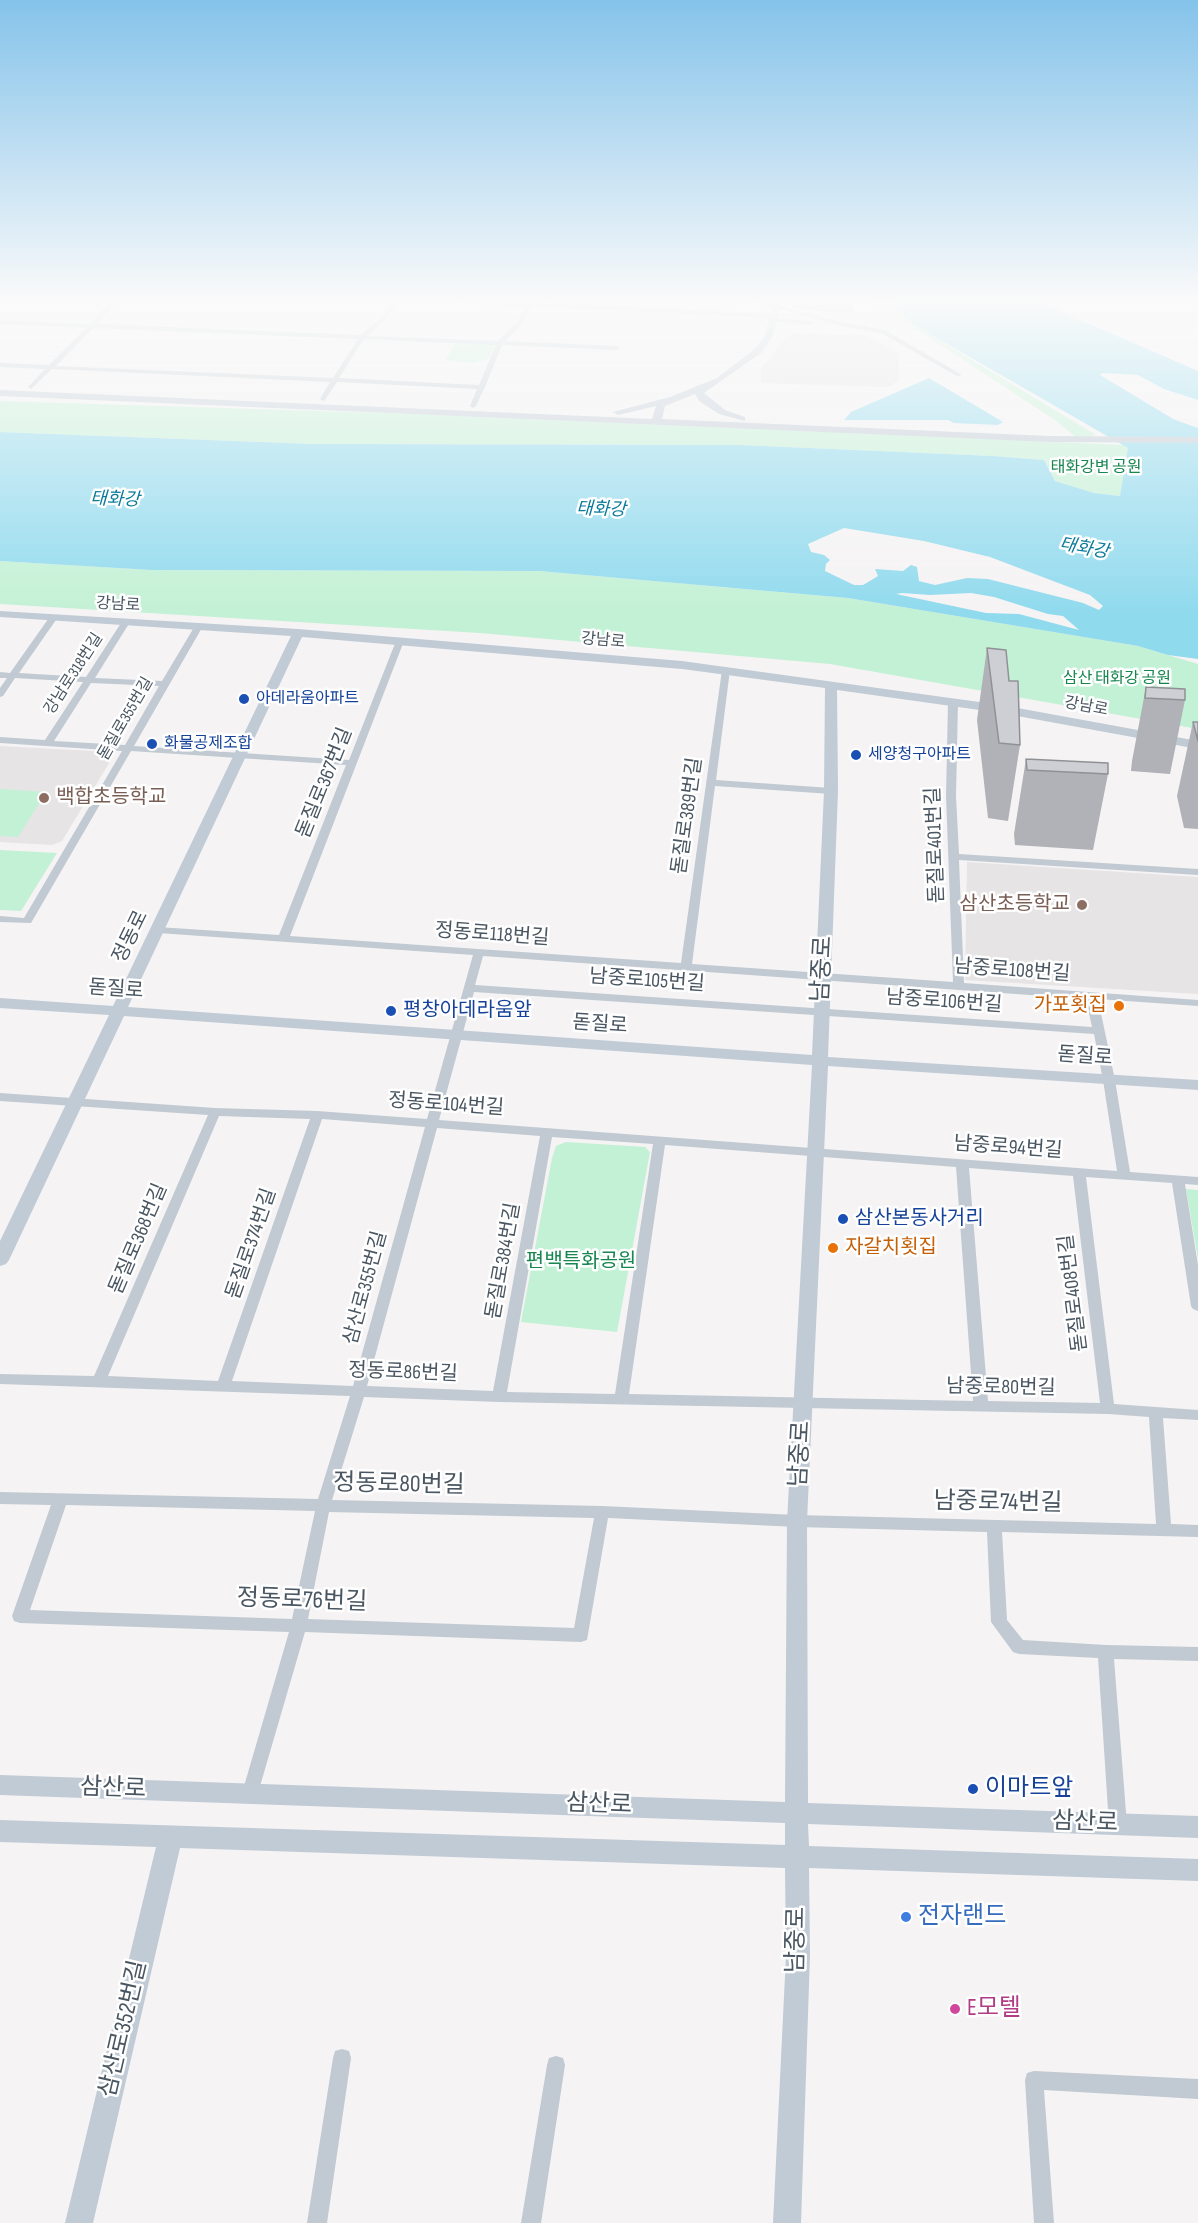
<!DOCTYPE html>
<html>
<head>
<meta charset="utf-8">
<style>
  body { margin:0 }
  canvas { display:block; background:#f5f3f3 }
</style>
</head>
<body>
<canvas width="1198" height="2223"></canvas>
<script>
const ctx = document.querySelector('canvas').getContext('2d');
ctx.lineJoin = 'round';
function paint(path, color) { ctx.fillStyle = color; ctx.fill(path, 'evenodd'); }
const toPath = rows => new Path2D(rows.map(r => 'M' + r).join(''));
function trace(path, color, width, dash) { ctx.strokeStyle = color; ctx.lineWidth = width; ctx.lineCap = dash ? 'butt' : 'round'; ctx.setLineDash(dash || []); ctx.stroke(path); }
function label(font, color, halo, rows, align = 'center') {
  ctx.font = font + ' "Sofia Sans Condensed","Noto Sans KR",sans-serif'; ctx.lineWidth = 5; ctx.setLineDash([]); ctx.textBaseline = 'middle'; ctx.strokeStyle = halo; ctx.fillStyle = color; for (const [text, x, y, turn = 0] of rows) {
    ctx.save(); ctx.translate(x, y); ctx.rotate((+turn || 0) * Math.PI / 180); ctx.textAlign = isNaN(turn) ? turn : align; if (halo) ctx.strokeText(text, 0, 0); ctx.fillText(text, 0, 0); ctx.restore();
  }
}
const education = toPath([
  [794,333,865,335,899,353,899,380,889,387,761,383,761,369,784,339],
  [0,746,111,752,114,755,62,841,52,845,0,842],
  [967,862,1198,877,1198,994,965,980]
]);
const green = toPath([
  [875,302,893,302,916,326,1096,435,1077,438,1055,420],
  [456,342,496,344,488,359,473,363,446,360],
  [0,401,413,414,1124,445,1129,448,1120,496,1094,493,1055,481,1044,460,992,456,740,445,313,444,0,432],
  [0,561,151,570,539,571,848,598,1138,646,1198,664,1198,729,830,664,480,633,0,604],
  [0,789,46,792,18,837,0,836],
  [0,850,57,853,21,911,0,910],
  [566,1142,645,1147,650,1152,617,1332,521,1322,552,1158,556,1146],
  [1186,1189,1198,1190,1198,1259]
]);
const water = toPath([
  [890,302,1039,302,1198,371,1198,400,1164,389,1138,375,1103,373,1098,376,1099,383,1114,392,1129,396,1159,414,1198,428,1198,659,1168,655,1138,646,848,598,539,571,151,570,0,561,0,432,313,444,740,445,993,456,1044,460,1055,481,1094,493,1120,496,1128,448,916,326],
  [844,528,924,541,990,557,1090,595,1103,606,1099,610,1083,603,988,579,967,578,935,585,919,581,917,567,911,565,903,571,875,569,878,576,863,585,854,585,825,571,826,564,830,560,824,555,811,552,808,544],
  [902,593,930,595,971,593,994,597,1048,614,1063,616,1079,630,1019,614,986,613,896,594],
  [929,378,1003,422,998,425,954,423,948,420,844,420,851,412]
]);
const river = toPath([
  [1067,355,1198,434,1198,446,1062,362,1060,359,1062,356,1067,355]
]);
const street = toPath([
  [111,302,118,302,97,324,360,335,382,317,391,302,397,302,386,319,367,336,498,341,517,322,525,307,453,302,533,302,775,314,778,316,775,318,531,307,522,324,505,341,617,346,620,348,617,350,502,345,485,387,476,406,473,408,470,406,477,389,337,382,325,400,323,401,320,399,330,382,52,369,31,389,28,387,29,386,45,369,0,367,0,363,49,365,86,328,0,324,0,320,90,324,111,302],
  [93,328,358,339,333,378,56,366,93,328],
  [364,339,496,345,479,385,339,378,364,339],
  [755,302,766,302,846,323,885,330,962,375,957,376,881,333,846,327,755,302],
  [773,318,811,321,814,323,811,325,771,321,771,319,773,318],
  [51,615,58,617,19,673,86,677,123,620,126,619,130,622,95,678,162,681,196,624,203,626,134,746,349,760,396,641,403,639,404,641,290,936,681,963,722,670,726,667,730,670,716,780,831,788,836,791,831,794,715,786,692,964,953,982,946,796,948,702,953,699,958,702,956,796,959,854,1198,869,1198,875,959,860,964,983,1198,1000,1198,1006,1098,999,1115,1080,1130,1172,1198,1177,1198,1185,1185,1184,1198,1265,1198,1311,1193,1309,1191,1306,1172,1183,1086,1177,1114,1404,1198,1410,1198,1420,1163,1418,1171,1524,1198,1525,1198,1537,1002,1532,1007,1620,1023,1640,1106,1645,1198,1647,1198,1661,1114,1659,1127,1825,1124,1831,1118,1833,1112,1831,1109,1825,1098,1658,1019,1654,1013,1652,991,1622,987,1532,797,1527,608,1518,587,1640,581,1642,305,1632,258,1793,256,1798,250,1801,244,1798,242,1793,289,1632,20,1623,14,1621,12,1616,51,1505,0,1504,0,1492,318,1499,350,1396,0,1384,0,1374,94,1376,208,1115,0,1101,0,1093,215,1108,317,1111,427,1119,473,955,158,933,153,930,158,927,279,935,346,765,131,751,31,923,0,922,0,916,24,918,122,751,0,743,0,737,45,740,83,682,15,678,3,696,0,697,0,688,7,678,0,678,0,672,10,673,51,615],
  [91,683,159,686,125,745,54,741,91,683],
  [483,956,1086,999,1092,1027,475,985,483,956],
  [474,992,1094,1034,1103,1080,1117,1171,439,1120,474,992],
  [219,1116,310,1119,218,1381,108,1376,219,1116],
  [322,1119,425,1127,353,1386,232,1381,322,1119],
  [437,1128,540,1136,493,1391,367,1386,437,1128],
  [552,1137,653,1144,615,1394,507,1392,552,1137],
  [665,1145,956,1167,973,1401,629,1394,665,1145],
  [969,1168,1073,1176,1100,1403,988,1401,969,1168],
  [364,1397,499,1402,1108,1414,1149,1417,1156,1524,797,1515,602,1506,332,1500,364,1397],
  [66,1505,315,1511,292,1619,30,1610,66,1505],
  [329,1512,594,1518,574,1628,308,1619,329,1512],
  [342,2049,349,2051,351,2058,327,2223,307,2223,333,2058,335,2051,342,2049],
  [556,2056,563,2058,565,2065,541,2223,521,2223,547,2065,549,2058,556,2056],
  [1034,2071,1198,2079,1198,2099,1044,2090,1054,2223,1034,2223,1025,2080,1027,2073,1034,2071]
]);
const secondary = toPath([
  [773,302,781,302,773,336,761,353,704,393,725,410,745,417,745,421,719,414,699,401,695,394,665,406,662,419,1050,436,1198,437,1198,443,1050,442,0,396,0,390,652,419,656,406,618,415,613,412,670,397,717,378,755,349,765,336,773,302],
  [0,611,298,629,682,661,1001,705,1198,741,1198,749,1001,713,837,690,838,791,828,1057,1198,1080,1198,1090,828,1066,807,1521,808,1803,1198,1816,1198,1838,808,1824,809,1846,1198,1859,1198,1881,809,1868,810,1955,801,2223,773,2223,786,1955,785,1868,180,1848,93,2223,65,2223,156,1847,0,1842,0,1820,785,1845,785,1823,0,1795,0,1775,785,1802,787,1521,812,1065,124,1016,9,1260,6,1264,0,1266,0,1241,109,1015,0,1008,0,998,113,1006,291,636,0,617,0,611],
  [302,637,682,669,825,688,824,791,812,1055,128,1007,302,637]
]);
const wall = toPath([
  [793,302,853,302,853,313,806,310,792,307],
  [987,648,1009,681,1020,745,1008,821,988,818,977,720],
  [1146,687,1185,700,1170,774,1131,771,1132,761],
  [1193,722,1198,722,1198,829,1184,828,1177,796],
  [1026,759,1108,774,1093,850,1015,845,1014,834]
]);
const building = toPath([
  [987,648,1006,650,1009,681,1018,681,1020,745,999,743,987,648],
  [1146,687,1185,689,1185,700,1145,698,1146,687],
  [1193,722,1198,722,1198,741,1193,722],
  [1026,759,1108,763,1108,774,1027,770,1026,759]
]);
const markers = [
  [244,699,6,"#1a4fb4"],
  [152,744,6,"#1a4fb4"],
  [856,755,6,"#1a4fb4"],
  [44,798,6,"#8d6e63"],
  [1082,905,6,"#8d6e63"],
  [1119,1006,6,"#e8710a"],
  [391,1011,6,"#1a4fb4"],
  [843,1219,6,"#1a4fb4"],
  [833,1248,6,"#e8710a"],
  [973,1789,6,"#1a4fb4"],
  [906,1917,6,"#3f7fe0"],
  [955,2009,6,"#d1479c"]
];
const farParknames = [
  ["태화강변 공원",1096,468],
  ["삼산 태화강 공원",1117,679]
];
const farStreetnames = [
  ["강남로",118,605,3],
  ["강남로",603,641,5],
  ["강남로318번길",74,674,-57],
  ["강남로",1086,707,11],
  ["돋질로355번길",126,719,-60]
];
const farTransitnames = [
  ["아데라움아파트",256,699],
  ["화물공제조합",164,744],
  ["세양청구아파트",868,755]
];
const farWaternames = [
  ["태화강",115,500,2],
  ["태화강",601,510,2],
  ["태화강",1084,549,10]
];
const streetNames = [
  ["돋질로367번길",325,783,-68],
  ["돋질로389번길",688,816,-82],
  ["돋질로401번길",936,845,-92],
  ["정동로118번길",492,935,4],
  ["정동로",131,937,-64],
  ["남중로108번길",1012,971,4],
  ["남중로105번길",647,981,4],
  ["돋질로",116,990,4],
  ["남중로106번길",944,1002,4],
  ["돋질로",600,1025,4],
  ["돋질로",1085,1057,4],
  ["정동로104번길",446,1105,4],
  ["남중로94번길",1008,1148,4],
  ["돋질로368번길",139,1239,-67],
  ["돋질로374번길",252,1244,-71],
  ["돋질로384번길",504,1261,-80],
  ["삼산로355번길",366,1288,-75],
  ["돋질로408번길",1074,1293,-97],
  ["정동로86번길",403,1373,2],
  ["남중로80번길",1001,1388,1]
];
const educationNames = [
  ["백합초등학교",56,798],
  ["삼산초등학교",1070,905,"right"]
];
const foodNames = [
  ["가포횟집",1107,1006],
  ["자갈치횟집",845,1248,"left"]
];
const transitNames = [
  ["평창아데라움앞",403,1011],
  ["삼산본동사거리",855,1219]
];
const parkNames = [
  ["편백특화공원",581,1262]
];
const nearStreetnames = [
  ["남중로",823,969,-87],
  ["남중로",801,1454,-87],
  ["정동로80번길",399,1485,1],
  ["남중로74번길",998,1503,1],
  ["정동로76번길",302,1601,2],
  ["삼산로",113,1789,2],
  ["삼산로",599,1805,2],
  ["삼산로",1085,1823,2],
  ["남중로",797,1940,-89],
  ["삼산로352번길",124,2029,-77]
];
const nearTransitnames = [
  ["이마트앞",985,1789]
];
const nearShopnames = [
  ["전자랜드",918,1917]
];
const nearHotelnames = [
  ["E모텔",967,2009]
];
paint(education, '#e6e4e5');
paint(green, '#c3f1d5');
paint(water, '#90daee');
paint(river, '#90daee');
paint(street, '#c1cad2');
paint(secondary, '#c1cbd6');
paint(wall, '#b0b2b7');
paint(building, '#cdcfd5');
trace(building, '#909195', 1.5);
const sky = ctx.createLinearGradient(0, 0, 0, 614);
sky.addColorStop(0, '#85c3ea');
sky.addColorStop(0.49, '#fafafa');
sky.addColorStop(1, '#fafafa00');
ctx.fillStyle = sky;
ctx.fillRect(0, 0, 1198, 614);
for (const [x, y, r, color] of markers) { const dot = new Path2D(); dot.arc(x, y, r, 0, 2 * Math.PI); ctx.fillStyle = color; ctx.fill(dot); trace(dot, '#fff', 2); }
label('16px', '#17864f', '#fff', farParknames);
label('16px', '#4a5661', '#fff', farStreetnames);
label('16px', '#164399', '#fff', farTransitnames, 'left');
label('italic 18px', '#0c7c9b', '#fff', farWaternames);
label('20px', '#4a5661', '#fff', streetNames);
label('20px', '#785e54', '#fff', educationNames, 'left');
label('20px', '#c56008', '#fff', foodNames, 'right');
label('20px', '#164399', '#fff', transitNames, 'left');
label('20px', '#17864f', '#fff', parkNames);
label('24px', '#4a5661', '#fff', nearStreetnames);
label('24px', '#164399', '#fff', nearTransitnames, 'left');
label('24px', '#366cbe', '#fff', nearShopnames, 'left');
label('24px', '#b23c85', '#fff', nearHotelnames, 'left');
</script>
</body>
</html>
